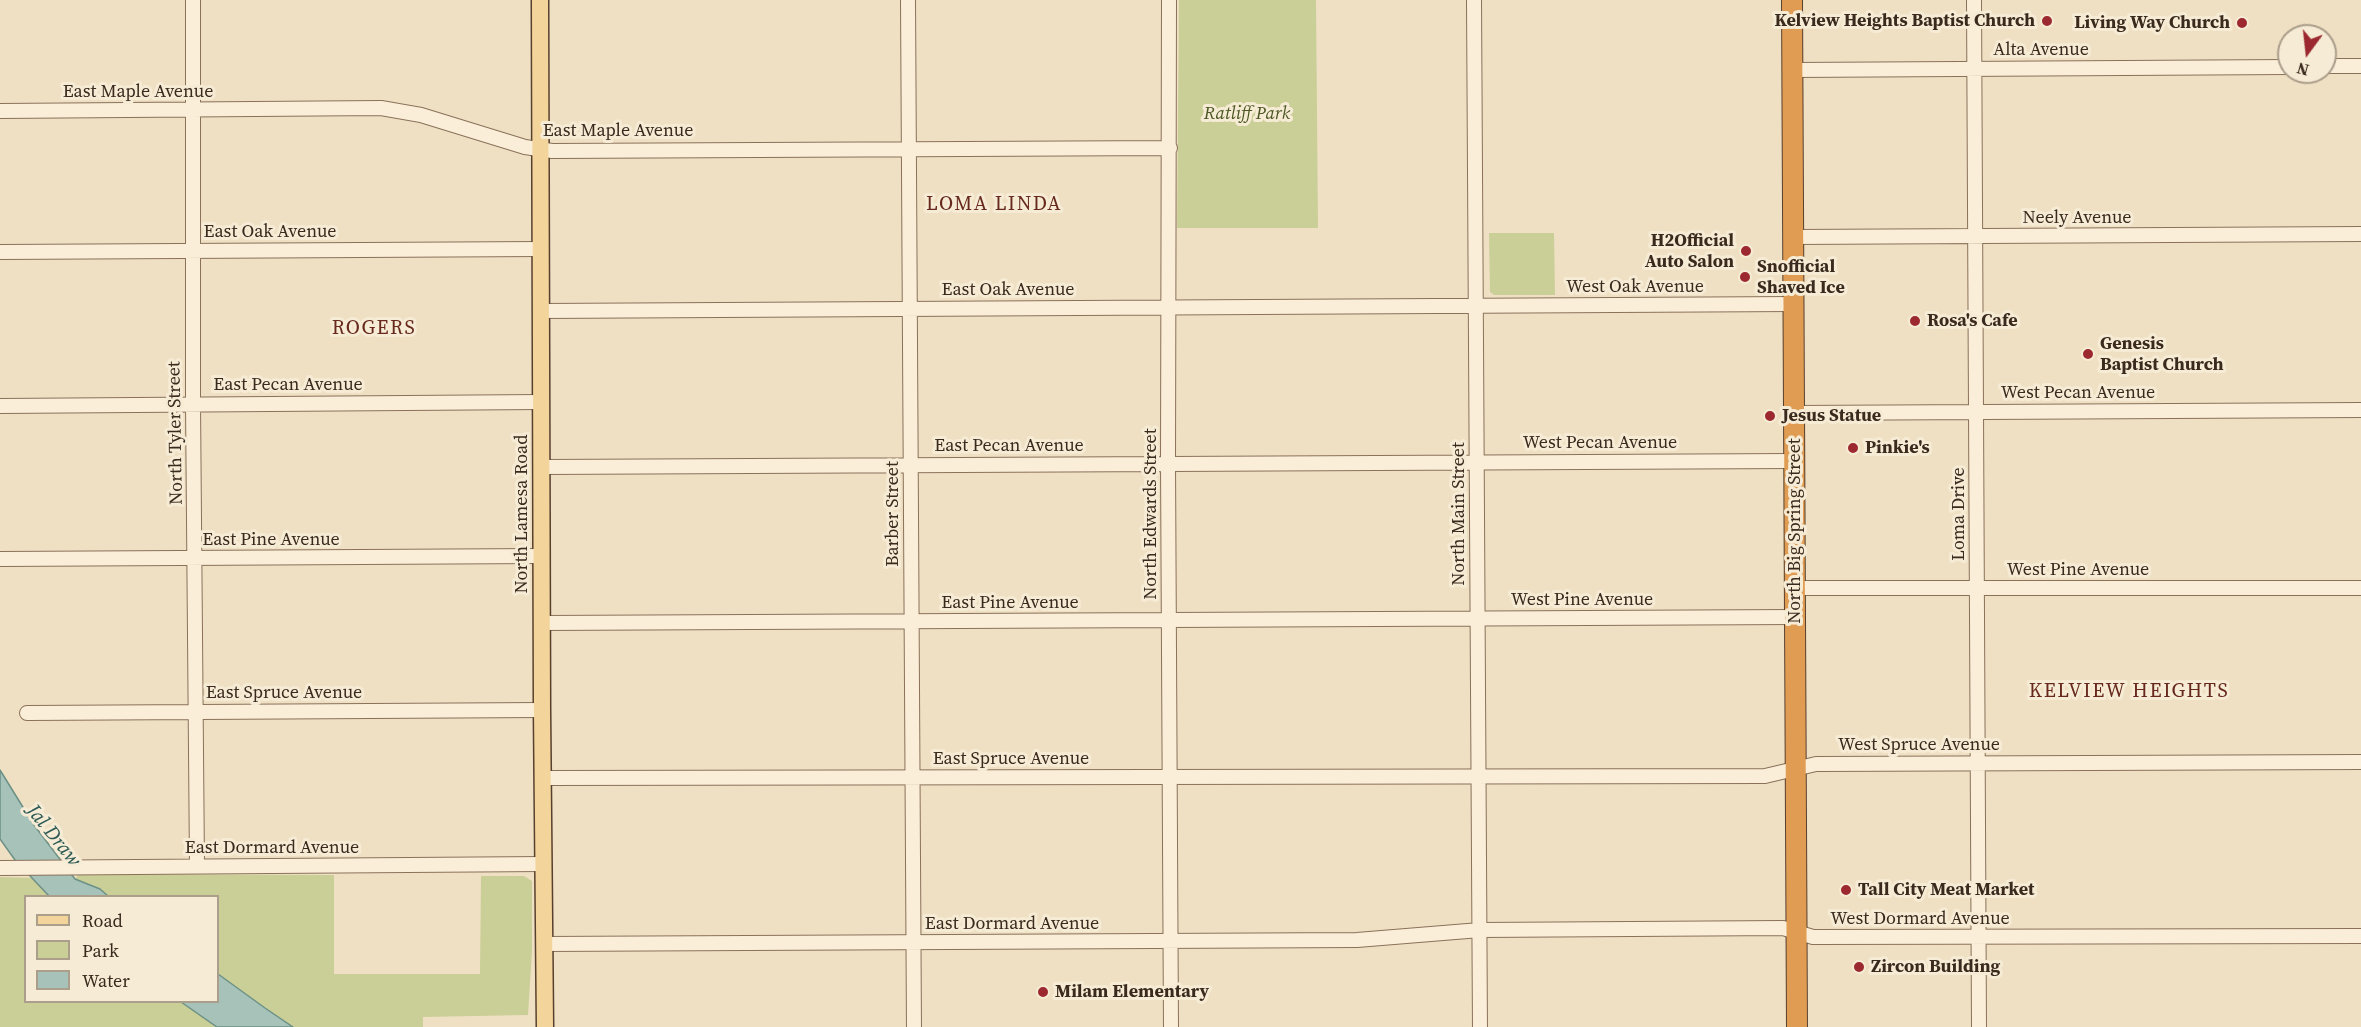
<!DOCTYPE html>
<html>
<head>
<meta charset="utf-8">
<style>
  body { margin:0 }
  #map { position:relative; width:2361px; height:1027px; overflow:hidden; background:#efe0c4; font-family:"Source Serif 4",serif }
  canvas { display:block }
  .legend { position:absolute; left:24px; top:895px; width:195px; height:108px; box-sizing:border-box; background:#f6ebd4; border:2px solid #ab9e8b; margin:0; padding:8px 10px; list-style:none; font-size:18px; color:#3a2a1e }
  .legend li { display:flex; align-items:center; gap:12px; height:30px }
  .legend b { width:30px; border:2px solid #ab9e8b }
  .north { position:absolute; left:2277px; top:24px; width:60px; height:60px; box-sizing:border-box; background:#f6ebd4; border:2px solid #ab9e8b; border-radius:50%; rotate:195deg; font-size:16px; font-weight:700; line-height:24px; text-align:center; color:#3a2a1e }
  .north::after { content:''; display:block; margin:auto; width:21px; height:27px; background:#9b292f; clip-path:polygon(50% 0,100% 100%,50% 72%,0 100%) }
</style>
</head>
<body>
<div id="map">
<canvas width="2361" height="1027"></canvas>
<ul class="legend">
<li><b style="height:8px;background:#f3d49b"></b>Road</li>
<li><b style="height:16px;background:#cace97"></b>Park</li>
<li><b style="height:16px;background:#a6c2b9"></b>Water</li>
</ul>
<div class="north">N</div>
</div>
<script>
const ctx = document.querySelector('canvas').getContext('2d');
ctx.lineJoin = 'round';
function paint(path, color) { ctx.fillStyle = color; ctx.fill(path, 'evenodd'); }
const toPath = rows => new Path2D(rows.map(r => 'M' + r).join(''));
function trace(path, color, width, dash) { ctx.strokeStyle = color; ctx.lineWidth = width; ctx.lineCap = dash ? 'butt' : 'round'; ctx.setLineDash(dash || []); ctx.stroke(path); }
function label(font, color, halo, rows, align = 'center') {
  ctx.font = font + ' "Source Serif 4",serif'; ctx.lineWidth = 6; ctx.setLineDash([]); ctx.textBaseline = 'middle'; ctx.strokeStyle = halo; ctx.fillStyle = color; for (const [text, x, y, turn = 0] of rows) {
    ctx.save(); ctx.translate(x, y); ctx.rotate((+turn || 0) * Math.PI / 180); ctx.textAlign = isNaN(turn) ? turn : align; if (halo) ctx.strokeText(text, 0, 0); ctx.fillText(text, 0, 0); ctx.restore();
  }
}
const green = toPath([
  [1179,0,1316,0,1318,228,1177,228],
  [1489,233,1554,233,1555,295,1494,295,1490,292],
  [79,874,334,875,334,974,480,974,481,876,524,876,532,881,532,951,528,1015,423,1017,423,1027,0,1027,0,877,75,879],
  [26,896,218,896,218,1002,26,1002]
]);
const water = toPath([
  [0,770,34,825,75,879,100,889,108,896,49,896,15,860,0,839,0,770],
  [218,974,265,1008,293,1027,217,1027,181,1002,218,1002,218,974]
]);
const minor = toPath([
  [193,0,193,404,197,866],
  [908,0,914,1027],
  [1169,0,1168,464,1171,1027],
  [1474,0,1480,1027],
  [1974,0,1979,1027],
  [2325,66,2361,66],
  [1793,70,2289,67],
  [0,111,381,108,421,115,525,147,552,151,1170,148],
  [1793,237,2361,234],
  [0,252,541,249],
  [541,311,1794,304],
  [0,406,541,402],
  [1794,413,2361,410],
  [542,467,1794,461],
  [0,559,542,556],
  [1795,588,2361,588],
  [542,623,1796,617],
  [27,713,542,710],
  [543,778,1765,776,1816,764,2361,762],
  [0,868,544,864],
  [544,944,1357,940,1480,930,1783,928,1813,937,2361,936]
]);
const major = toPath([
  [540,0,542,710,545,1027]
]);
const highway = toPath([
  [1792,0,1797,1027]
]);
const markers = [
  [2047,21,6,"#9b292f"],
  [2242,23,6,"#9b292f"],
  [1746,251,6,"#9b292f"],
  [1745,277,6,"#9b292f"],
  [1915,321,6,"#9b292f"],
  [2088,354,6,"#9b292f"],
  [1770,416,6,"#9b292f"],
  [1853,448,6,"#9b292f"],
  [1846,890,6,"#9b292f"],
  [1859,967,6,"#9b292f"],
  [1043,992,6,"#9b292f"]
];
const poiNames = [
  ["Kelview Heights Baptist Church",2035,21,"right"],
  ["Living Way Church",2230,23,"right"],
  ["H2Official",1734,241,"right"],
  ["Auto Salon",1734,262,"right"],
  ["Snofficial",1757,267],
  ["Shaved Ice",1757,288],
  ["Rosa's Cafe",1927,321],
  ["Genesis",2100,344],
  ["Baptist Church",2100,365],
  ["Jesus Statue",1782,416],
  ["Pinkie's",1865,448],
  ["Tall City Meat Market",1858,890],
  ["Zircon Building",1871,967],
  ["Milam Elementary",1055,992]
];
const streetNames = [
  ["Alta Avenue",2041,50],
  ["East Maple Avenue",138,92],
  ["East Maple Avenue",618,131],
  ["Neely Avenue",2077,218],
  ["East Oak Avenue",270,232],
  ["West Oak Avenue",1635,287],
  ["East Oak Avenue",1008,290],
  ["East Pecan Avenue",288,385],
  ["West Pecan Avenue",2078,393],
  ["North Tyler Street",176,433,-91],
  ["West Pecan Avenue",1600,443],
  ["East Pecan Avenue",1009,446],
  ["North Lamesa Road",522,514,-90],
  ["Barber Street",893,514,-90],
  ["North Edwards Street",1151,514,-90],
  ["North Main Street",1459,514,-90],
  ["Loma Drive",1959,514,-90],
  ["North Big Spring Street",1795,531,-90],
  ["East Pine Avenue",271,540],
  ["West Pine Avenue",2078,570],
  ["West Pine Avenue",1582,600],
  ["East Pine Avenue",1010,603],
  ["East Spruce Avenue",284,693],
  ["West Spruce Avenue",1919,745],
  ["East Spruce Avenue",1011,759],
  ["East Dormard Avenue",272,848],
  ["West Dormard Avenue",1920,919],
  ["East Dormard Avenue",1012,924]
];
const parkNames = [
  ["Ratliff Park",1247,114]
];
const neighbourhoodNames = [
  ["LOMA LINDA",994,205],
  ["ROGERS",374,329],
  ["KELVIEW HEIGHTS",2129,692]
];
const waterNames = [
  ["Jal Draw",53,836,51]
];
paint(green, '#cace97');
paint(water, '#a6c2b9');
trace(water, '#6c9186', 1.5);
trace(minor, '#8a715a', 16);
trace(major, '#58402e', 19);
trace(highway, '#58402e', 22);
trace(minor, '#faeed8', 14);
trace(major, '#f3d49b', 16);
trace(highway, '#e09c53', 20);
for (const [x, y, r, color] of markers) { const dot = new Path2D(); dot.arc(x, y, r, 0, 2 * Math.PI); ctx.fillStyle = color; ctx.fill(dot); trace(dot, '#f6ebd4', 2); }
label('bold 18px', '#3a2a1e', '#f6ebd4', poiNames, 'left');
label('18px', '#3a2a1e', '#f6ebd4', streetNames);
label('italic 18px', '#4c5724', '#f6ebd4', parkNames);
ctx.letterSpacing = '1.5px';
label('20px', '#67291d', '#f6ebd4', neighbourhoodNames);
ctx.letterSpacing = '0px';
label('italic 20px', '#2d5a55', '#f6ebd4', waterNames);
</script>
</body>
</html>
